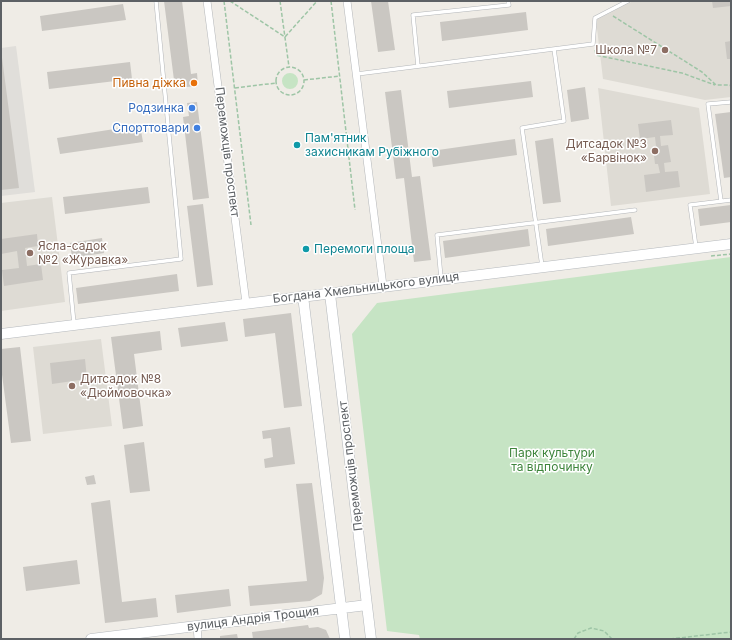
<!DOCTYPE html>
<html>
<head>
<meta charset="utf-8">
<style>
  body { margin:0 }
  #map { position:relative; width:732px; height:640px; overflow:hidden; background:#efece6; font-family:Inter,sans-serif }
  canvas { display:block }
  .frame { position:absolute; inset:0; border:2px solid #5d6165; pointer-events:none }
</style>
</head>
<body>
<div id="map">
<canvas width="732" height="640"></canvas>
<div class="frame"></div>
</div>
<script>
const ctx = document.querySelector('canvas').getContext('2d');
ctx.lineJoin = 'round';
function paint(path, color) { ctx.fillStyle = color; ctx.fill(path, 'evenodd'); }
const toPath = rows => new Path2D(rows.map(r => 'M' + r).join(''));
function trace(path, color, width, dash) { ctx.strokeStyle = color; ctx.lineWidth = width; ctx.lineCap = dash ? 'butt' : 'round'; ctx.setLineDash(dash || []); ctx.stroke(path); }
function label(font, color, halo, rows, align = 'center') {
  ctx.font = font + ' Inter,sans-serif'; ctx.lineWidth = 3; ctx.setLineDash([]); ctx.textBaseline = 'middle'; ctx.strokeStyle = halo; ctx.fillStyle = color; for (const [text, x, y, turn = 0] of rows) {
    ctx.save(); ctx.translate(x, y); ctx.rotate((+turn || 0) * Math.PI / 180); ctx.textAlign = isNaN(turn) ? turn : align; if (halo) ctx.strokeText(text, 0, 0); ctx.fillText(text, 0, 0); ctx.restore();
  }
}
const industrial = toPath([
  [16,46,35,192,1,196,1,48]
]);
const education = toPath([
  [633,1,731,1,731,97,705,100,603,79,596,20],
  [598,88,699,108,710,194,611,206],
  [52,197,65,302,1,311,1,203],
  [101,339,112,426,43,434,33,347]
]);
const green = toPath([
  '282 81a8 8 0 1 1 16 0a8 8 0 1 1-16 0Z',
  [731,257,731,639,420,639,419,635,387,631,352,334,377,303]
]);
const building = toPath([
  [164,1,182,1,191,74,197,73,198,86,175,88],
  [371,1,388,1,395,50,378,52],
  [712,1,731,1,731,6,713,8],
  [123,4,126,20,42,31,40,16],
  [526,12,528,30,442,41,440,22],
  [731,41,731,59,727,59,725,42],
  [1,50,19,188,1,190],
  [130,62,132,79,49,89,47,72],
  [531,81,533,97,449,108,447,91],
  [585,87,589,119,571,122,567,90],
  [401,90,412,177,420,176,431,260,414,262,404,178,396,179,385,92],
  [197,102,209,198,193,200,183,117,189,116,187,103],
  [731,112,731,177,724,178,715,114],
  [671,120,673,135,660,136,661,146,668,145,671,162,664,163,665,172,678,171,680,187,646,192,644,175,660,173,658,164,655,164,653,147,656,146,655,137,640,139,638,124],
  [140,125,143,142,60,154,57,138],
  [553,138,561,202,543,204,535,141],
  [515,139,517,155,433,167,431,151],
  [148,187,150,203,65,214,63,197],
  [203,204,213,285,197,287,187,206],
  [731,205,731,222,700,226,698,209],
  [631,217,634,234,548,246,546,229],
  [528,229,530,246,445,258,443,241],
  [37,234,38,246,25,248,27,266,41,264,43,280,4,286,2,270,19,268,17,251,1,254,1,239],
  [102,238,104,253,72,258,70,243],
  [177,274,179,291,78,304,76,288],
  [291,313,302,406,284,408,275,333,245,337,243,319],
  [225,322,228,341,181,347,178,328],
  [160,331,162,350,134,354,143,426,123,429,111,337],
  [20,347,31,441,11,443,1,367,1,349],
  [85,359,87,379,52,384,50,363],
  [290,427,295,464,265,468,264,459,273,457,271,438,263,439,262,431],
  [144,442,150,491,130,493,124,445],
  [94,475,96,484,87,485,85,477],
  [312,483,324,578,322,594,310,601,250,606,248,586,307,581,296,484],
  [110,500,122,602,156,598,158,617,105,623,91,503],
  [77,560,80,584,26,591,23,567],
  [229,589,231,606,177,613,175,595],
  [308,625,309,628,318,627,326,630,330,639,253,639,252,632],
  [237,634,238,639,220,639,220,636]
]);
const path = toPath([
  [224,1,251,225],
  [230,1,285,37,317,1],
  [280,1,289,67],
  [331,1,355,210],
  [613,16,702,72,716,85,730,85,731,87],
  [595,50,596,55,682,73,715,85],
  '276 81a14 14 0 1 1 28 0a14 14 0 1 1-28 0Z',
  [304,80,340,76],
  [235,88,276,83],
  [711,256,731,254],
  [574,639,578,633,591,628,604,631,612,639],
  [670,639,731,632]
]);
const lane = toPath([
  [418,66,413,15,509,5,508,1],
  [357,74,593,44,595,18,628,1],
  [721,201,708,104,731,102],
  [696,247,690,205,731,200],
  [542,266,522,128,564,121,554,49],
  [441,278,437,235,635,210],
  [74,324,69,273,181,259,156,1]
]);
const street = toPath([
  [207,1,246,303],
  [347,1,383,286],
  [197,626,198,639]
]);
const secondary = toPath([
  [330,294,371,639],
  [303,296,345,639],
  [1,334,731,244],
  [91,639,367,605]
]);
const markers = [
  [665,50,4,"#8d6e63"],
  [194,83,4,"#e8710a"],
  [192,108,4,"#3f7fe0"],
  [197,128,4,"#3f7fe0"],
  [297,145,4,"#0f9aa8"],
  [655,151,4,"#8d6e63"],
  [306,249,4,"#0f9aa8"],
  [30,253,4,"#8d6e63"],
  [72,386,4,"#8d6e63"]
];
const educationNames = [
  ["Школа №7",657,50],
  ["Дитсадок №3",647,144],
  ["«Барвінок»",647,158],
  ["Ясла-садок",38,246,"left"],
  ["№2 «Журавка»",38,260,"left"],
  ["Дитсадок №8",80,379,"left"],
  ["«Дюймовочка»",80,393,"left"]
];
const foodNames = [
  ["Пивна діжка",186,83]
];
const shopNames = [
  ["Родзинка",184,108],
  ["Спорттовари",189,128]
];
const cultureNames = [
  ["Пам'ятник",305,138],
  ["захисникам Рубіжного",305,152],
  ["Перемоги площа",314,249]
];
const streetNames = [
  ["Переможців проспект",227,152,83],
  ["Богдана Хмельницького вулиця",366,288,-7],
  ["Переможців проспект",351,466,-97],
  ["вулиця Андрія Трощия",253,619,-7]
];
const parkNames = [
  ["Парк культури",552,453],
  ["та відпочинку",552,467]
];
paint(industrial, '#e0deda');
paint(education, '#dedbd4');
paint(green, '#c6e4c4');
paint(building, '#cac7c2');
trace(lane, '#b3b6b9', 4.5);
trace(street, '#b3b6b9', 8);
trace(secondary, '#b4b8bc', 11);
trace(path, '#9ec5a6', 1.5, [4, 2]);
trace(lane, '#fff', 3.5);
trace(street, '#fff', 7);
trace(secondary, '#fff', 10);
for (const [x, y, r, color] of markers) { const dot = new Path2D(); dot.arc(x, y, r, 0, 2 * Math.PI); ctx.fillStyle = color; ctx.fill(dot); trace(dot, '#fff', 1.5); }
label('12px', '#785e54', '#fff', educationNames, 'right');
label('12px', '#c56008', '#fff', foodNames, 'right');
label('12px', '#366cbe', '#fff', shopNames, 'right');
label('12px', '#0d838f', '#fff', cultureNames, 'left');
label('12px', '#5d6165', '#fff', streetNames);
label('12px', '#3e853c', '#fff', parkNames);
</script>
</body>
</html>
